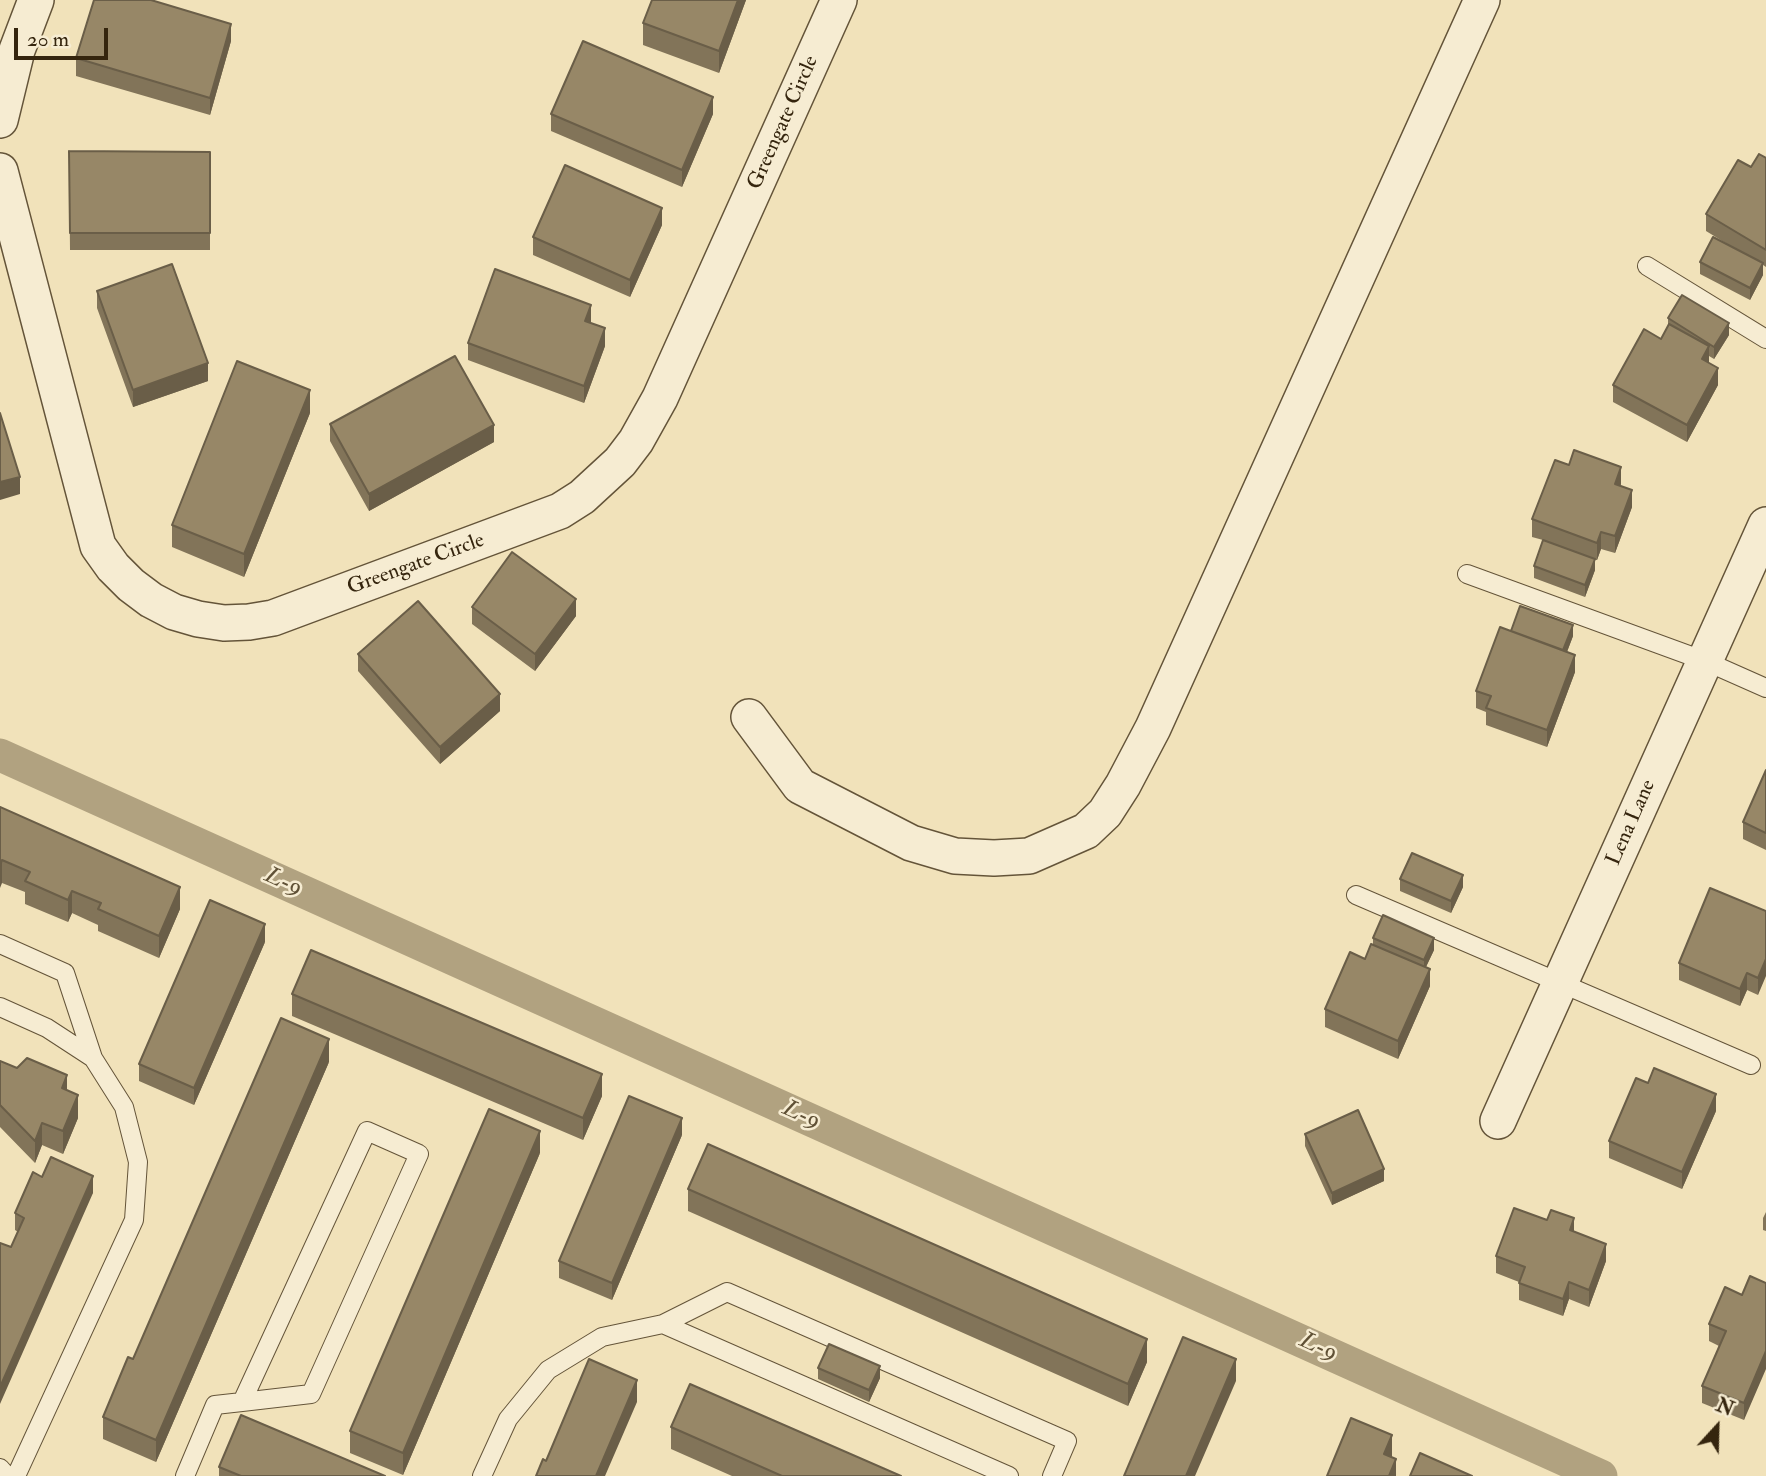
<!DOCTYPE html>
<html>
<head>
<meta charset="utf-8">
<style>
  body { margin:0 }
  #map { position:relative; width:1766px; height:1476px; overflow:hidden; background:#f1e2ba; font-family:"IM FELL Double Pica",serif }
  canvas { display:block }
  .north { position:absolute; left:1682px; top:1392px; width:70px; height:70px; -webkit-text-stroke:5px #f6ecd2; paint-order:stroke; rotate:22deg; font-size:19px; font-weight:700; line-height:28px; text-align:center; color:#35250e }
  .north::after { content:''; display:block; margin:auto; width:24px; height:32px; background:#35250e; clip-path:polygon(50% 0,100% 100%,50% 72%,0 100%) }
  .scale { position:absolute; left:14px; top:28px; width:94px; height:32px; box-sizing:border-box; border:4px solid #35250e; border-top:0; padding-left:9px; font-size:21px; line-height:24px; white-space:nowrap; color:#35250e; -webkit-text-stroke:5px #f6ecd2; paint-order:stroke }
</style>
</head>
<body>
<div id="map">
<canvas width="1766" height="1476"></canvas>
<div class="north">N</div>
<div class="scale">20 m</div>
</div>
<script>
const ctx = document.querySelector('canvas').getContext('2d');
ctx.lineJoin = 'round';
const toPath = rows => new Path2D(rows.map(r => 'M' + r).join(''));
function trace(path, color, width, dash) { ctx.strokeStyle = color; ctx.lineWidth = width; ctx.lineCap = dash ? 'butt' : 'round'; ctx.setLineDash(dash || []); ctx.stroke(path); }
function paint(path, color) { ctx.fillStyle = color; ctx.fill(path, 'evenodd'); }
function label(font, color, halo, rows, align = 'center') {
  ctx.font = font + ' "IM FELL Double Pica",serif'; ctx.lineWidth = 5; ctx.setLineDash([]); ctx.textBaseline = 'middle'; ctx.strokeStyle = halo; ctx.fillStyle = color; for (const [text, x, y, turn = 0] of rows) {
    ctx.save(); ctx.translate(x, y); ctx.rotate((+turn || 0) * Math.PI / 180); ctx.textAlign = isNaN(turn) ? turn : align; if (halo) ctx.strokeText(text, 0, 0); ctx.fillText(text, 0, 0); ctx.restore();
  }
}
const canal = toPath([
  [0,755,1601,1476]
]);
const service = toPath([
  [1647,266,1766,339],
  [1467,574,1705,661,1766,688],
  [1356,895,1751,1065],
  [0,944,65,973,93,1058,124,1107,138,1162,134,1220,16,1476],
  [0,1007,47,1028,93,1058],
  [663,1324,1009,1476],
  [0,1468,7,1476],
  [185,1476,215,1405,242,1402,311,1394,419,1154,367,1131,242,1402],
  [482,1476,508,1419,548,1370,602,1337,663,1324,727,1292,1067,1441,1052,1476]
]);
const minor = toPath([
  [0,120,17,50,36,0],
  [0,171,98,546,113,567,131,585,151,600,174,612,198,619,224,623,249,622,273,618,560,511,582,497,620,462,636,441,660,398,839,0],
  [749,717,800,786,911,843,955,856,994,858,1029,856,1086,831,1105,813,1123,785,1153,728,1482,0],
  [1498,1121,1766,525]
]);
const wall = toPath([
  [652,0,746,0,719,73,643,45,643,23],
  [231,41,210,115,76,76,76,58],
  [551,114,713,114,682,187,551,131],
  [69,151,210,152,210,250,70,250],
  [1766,158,1766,267,1763,265,1763,275,1750,300,1700,274,1700,262,1737,250,1706,231,1706,214,1751,167],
  [662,225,630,297,533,255,533,237],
  [97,291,208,381,133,407,97,308],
  [1668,318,1729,335,1714,359,1709,356,1709,363,1718,385,1687,442,1613,402,1613,385,1661,339,1668,326],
  [591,323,605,346,584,403,468,360,468,343],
  [310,413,244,577,172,547,172,525],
  [330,424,494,442,369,511,330,441],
  [1621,484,1621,486,1632,507,1615,553,1601,549,1597,560,1595,560,1595,570,1585,597,1534,578,1534,566,1543,540,1532,537,1532,519],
  [472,607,576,616,535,671,472,624],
  [1511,631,1573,636,1567,652,1575,672,1547,747,1486,725,1486,712,1476,708,1476,691],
  [358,654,500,711,440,764,358,671],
  [1766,770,1766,850,1743,839,1743,822],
  [0,807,180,909,159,958,98,931,98,925,72,913,68,922,25,904,25,892,2,883],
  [1400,879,1463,887,1451,913,1400,891],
  [1766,911,1758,995,1747,990,1740,1006,1679,980,1679,963],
  [1373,938,1434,950,1426,967,1430,986,1398,1059,1325,1027,1325,1009,1365,959,1373,945],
  [265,942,194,1105,139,1081,139,1064],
  [292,994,602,1096,583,1140,292,1016],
  [0,1061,67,1090,78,1118,63,1154,42,1145,35,1163,0,1127],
  [329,1062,156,1462,103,1439,103,1417,133,1359],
  [1716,1111,1682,1189,1609,1158,1609,1141],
  [1305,1134,1384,1181,1332,1205,1305,1146],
  [682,1135,612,1300,559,1278,559,1261],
  [540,1153,403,1475,350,1453,350,1431],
  [42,1177,93,1193,11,1247,18,1232,15,1230,15,1213],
  [688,1189,1147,1362,1128,1406,688,1211],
  [1766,1212,1766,1231,1763,1230,1763,1218],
  [1574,1232,1606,1261,1589,1307,1569,1299,1563,1316,1519,1300,1519,1282,1496,1273,1496,1256],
  [1766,1283,1744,1420,1702,1403,1702,1386,1719,1346,1709,1341,1709,1324,1742,1295],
  [818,1368,880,1378,869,1402,818,1379],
  [671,1427,901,1476,732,1476,671,1449],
  [219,1467,385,1476,219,1476]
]);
const shadedWall = toPath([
  [738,0,746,0,719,73,719,51],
  [231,24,231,41,210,115,210,98],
  [713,97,713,114,682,187,682,170],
  [662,208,662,225,630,297,630,280],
  [1763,263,1763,275,1750,300,1750,288],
  [591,305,591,322,585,338,585,321],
  [1729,323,1729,335,1714,359,1714,347],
  [605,328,605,346,584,403,584,386],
  [1709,346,1709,363,1702,359],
  [208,363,208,381,133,407,133,390],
  [1718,368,1718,385,1687,442,1687,425],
  [310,390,310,413,244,577,244,554],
  [494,425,494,442,369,511,369,494],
  [1621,467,1621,484,1615,501,1615,484],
  [20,477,20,494,0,500,0,482],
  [1632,490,1632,507,1615,553,1615,536],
  [1601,532,1601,549,1597,560,1597,543],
  [1595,559,1595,570,1585,597,1585,585],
  [576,599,576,616,535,671,535,654],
  [1573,625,1573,636,1563,662,1563,650],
  [1575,655,1575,672,1547,747,1547,730],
  [500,694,500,711,440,764,440,747],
  [2,860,2,883,0,888,0,866],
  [1463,875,1463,887,1451,913,1451,901],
  [180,887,180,909,159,958,159,936],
  [72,891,72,913,68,922,68,900],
  [265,924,265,942,194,1105,194,1088],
  [1434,938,1434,950,1424,971,1424,960],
  [1766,959,1766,976,1758,995,1758,978],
  [1430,969,1430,986,1398,1059,1398,1041],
  [1747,973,1747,990,1740,1006,1740,989],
  [329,1039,329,1062,156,1462,156,1440],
  [602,1074,602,1096,583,1140,583,1118],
  [67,1075,67,1097,62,1088],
  [1716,1094,1716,1111,1682,1189,1682,1172],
  [78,1095,78,1118,63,1154,63,1131],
  [682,1118,682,1135,612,1300,612,1283],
  [42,1123,42,1145,35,1163,35,1141],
  [540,1131,540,1153,403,1475,403,1453],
  [1384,1169,1384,1181,1332,1205,1332,1193],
  [93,1176,93,1193,0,1404,0,1387],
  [1574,1218,1574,1236,1570,1230],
  [1606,1244,1606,1261,1589,1307,1589,1290],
  [1569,1282,1569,1299,1563,1316,1563,1299],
  [1147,1339,1147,1362,1128,1406,1128,1384],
  [1766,1351,1766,1369,1744,1420,1744,1403],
  [1236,1359,1236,1381,1195,1476,1186,1476],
  [880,1366,880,1378,869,1402,869,1390],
  [637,1380,637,1402,605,1476,596,1476],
  [1392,1435,1392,1457,1384,1476,1384,1454],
  [1396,1459,1396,1476,1389,1476]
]);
const building = toPath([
  [94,0,151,0,231,24,210,98,76,58,94,0],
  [652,0,738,0,719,51,643,23,652,0],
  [583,41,713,97,682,170,551,114,583,41],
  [69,151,210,152,210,233,70,233,69,151],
  [1759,154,1766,158,1766,250,1706,214,1738,160,1751,167,1759,154],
  [565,165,662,208,630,280,533,237,565,165],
  [1713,237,1763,263,1750,288,1700,262,1713,237],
  [172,264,208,363,133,390,97,291,172,264],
  [495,269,591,305,585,321,605,328,584,386,468,343,495,269],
  [1682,295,1729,323,1714,347,1668,318,1682,295],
  [1669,324,1709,346,1702,359,1718,368,1687,425,1613,385,1644,329,1661,339,1669,324],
  [455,356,494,425,369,494,330,424,455,356],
  [237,361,310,390,244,554,172,525,237,361],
  [0,413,20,477,0,482,0,413],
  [1574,450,1621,467,1615,484,1632,490,1615,536,1601,532,1597,543,1532,519,1555,460,1569,465,1574,450],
  [1543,540,1595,559,1585,585,1534,566,1543,540],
  [512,552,576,599,535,654,472,607,512,552],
  [418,601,500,694,440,747,358,654,418,601],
  [1520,606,1573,625,1563,650,1511,631,1520,606],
  [1500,627,1575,655,1547,730,1486,708,1491,696,1476,691,1500,627],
  [1766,770,1766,833,1743,822,1766,770],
  [0,807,180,887,159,936,98,909,101,903,72,891,68,900,25,881,30,872,2,860,0,866,0,807],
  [1412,853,1463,875,1451,901,1400,879,1412,853],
  [1710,888,1766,911,1766,959,1758,978,1747,973,1740,989,1679,963,1710,888],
  [210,900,265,924,194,1088,139,1064,210,900],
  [1383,915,1434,938,1424,960,1373,938,1383,915],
  [1371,944,1430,969,1398,1041,1325,1009,1350,952,1365,959,1371,944],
  [311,950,602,1074,583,1118,292,994,311,950],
  [281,1018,329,1039,156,1440,103,1417,128,1357,133,1359,281,1018],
  [27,1058,67,1075,62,1088,78,1095,63,1131,42,1123,35,1141,0,1105,0,1061,17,1068,27,1058],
  [1654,1068,1716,1094,1682,1172,1609,1141,1636,1078,1648,1083,1654,1068],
  [629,1096,682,1118,612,1283,559,1261,629,1096],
  [489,1109,540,1131,403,1453,350,1431,489,1109],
  [1358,1110,1384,1169,1332,1193,1305,1134,1358,1110],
  [708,1144,1147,1339,1128,1384,688,1189,708,1144],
  [51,1157,93,1176,0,1387,0,1243,11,1247,24,1218,15,1213,33,1172,42,1177,51,1157],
  [1514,1208,1547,1220,1551,1210,1574,1218,1570,1230,1606,1244,1589,1290,1569,1282,1563,1299,1519,1283,1525,1267,1496,1256,1514,1208],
  [1750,1276,1766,1283,1766,1351,1744,1403,1702,1386,1726,1331,1709,1324,1725,1287,1742,1295,1750,1276],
  [1183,1337,1236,1359,1186,1476,1124,1476,1183,1337],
  [829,1344,880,1366,869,1390,818,1368,829,1344],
  [589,1359,637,1380,596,1476,536,1476,543,1459,546,1461,589,1359],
  [690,1384,901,1476,782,1476,671,1427,690,1384],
  [241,1415,385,1476,241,1476,219,1467,241,1415],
  [1351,1418,1392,1435,1384,1454,1396,1459,1389,1476,1327,1476,1351,1418],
  [1420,1453,1472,1476,1410,1476,1420,1453]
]);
const streetNames = [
  ["Greengate Circle",784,123,-66],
  ["Greengate Circle",416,565,-20],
  ["Lena Lane",1632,823,-66]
];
const waterNames = [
  ["L-9",283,883,24],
  ["L-9",801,1116,24],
  ["L-9",1318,1348,24]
];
trace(canal, '#b1a280', 33);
trace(service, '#645439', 20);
trace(minor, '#645439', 38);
trace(service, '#f6ecd2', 18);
trace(minor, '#f6ecd2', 35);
paint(wall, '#827459');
paint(shadedWall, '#6a5e48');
paint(building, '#978767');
trace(building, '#6a5e48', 2);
label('21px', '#35250e', '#f6ecd2', streetNames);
label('italic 23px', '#605136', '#f6ecd2', waterNames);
</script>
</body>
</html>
